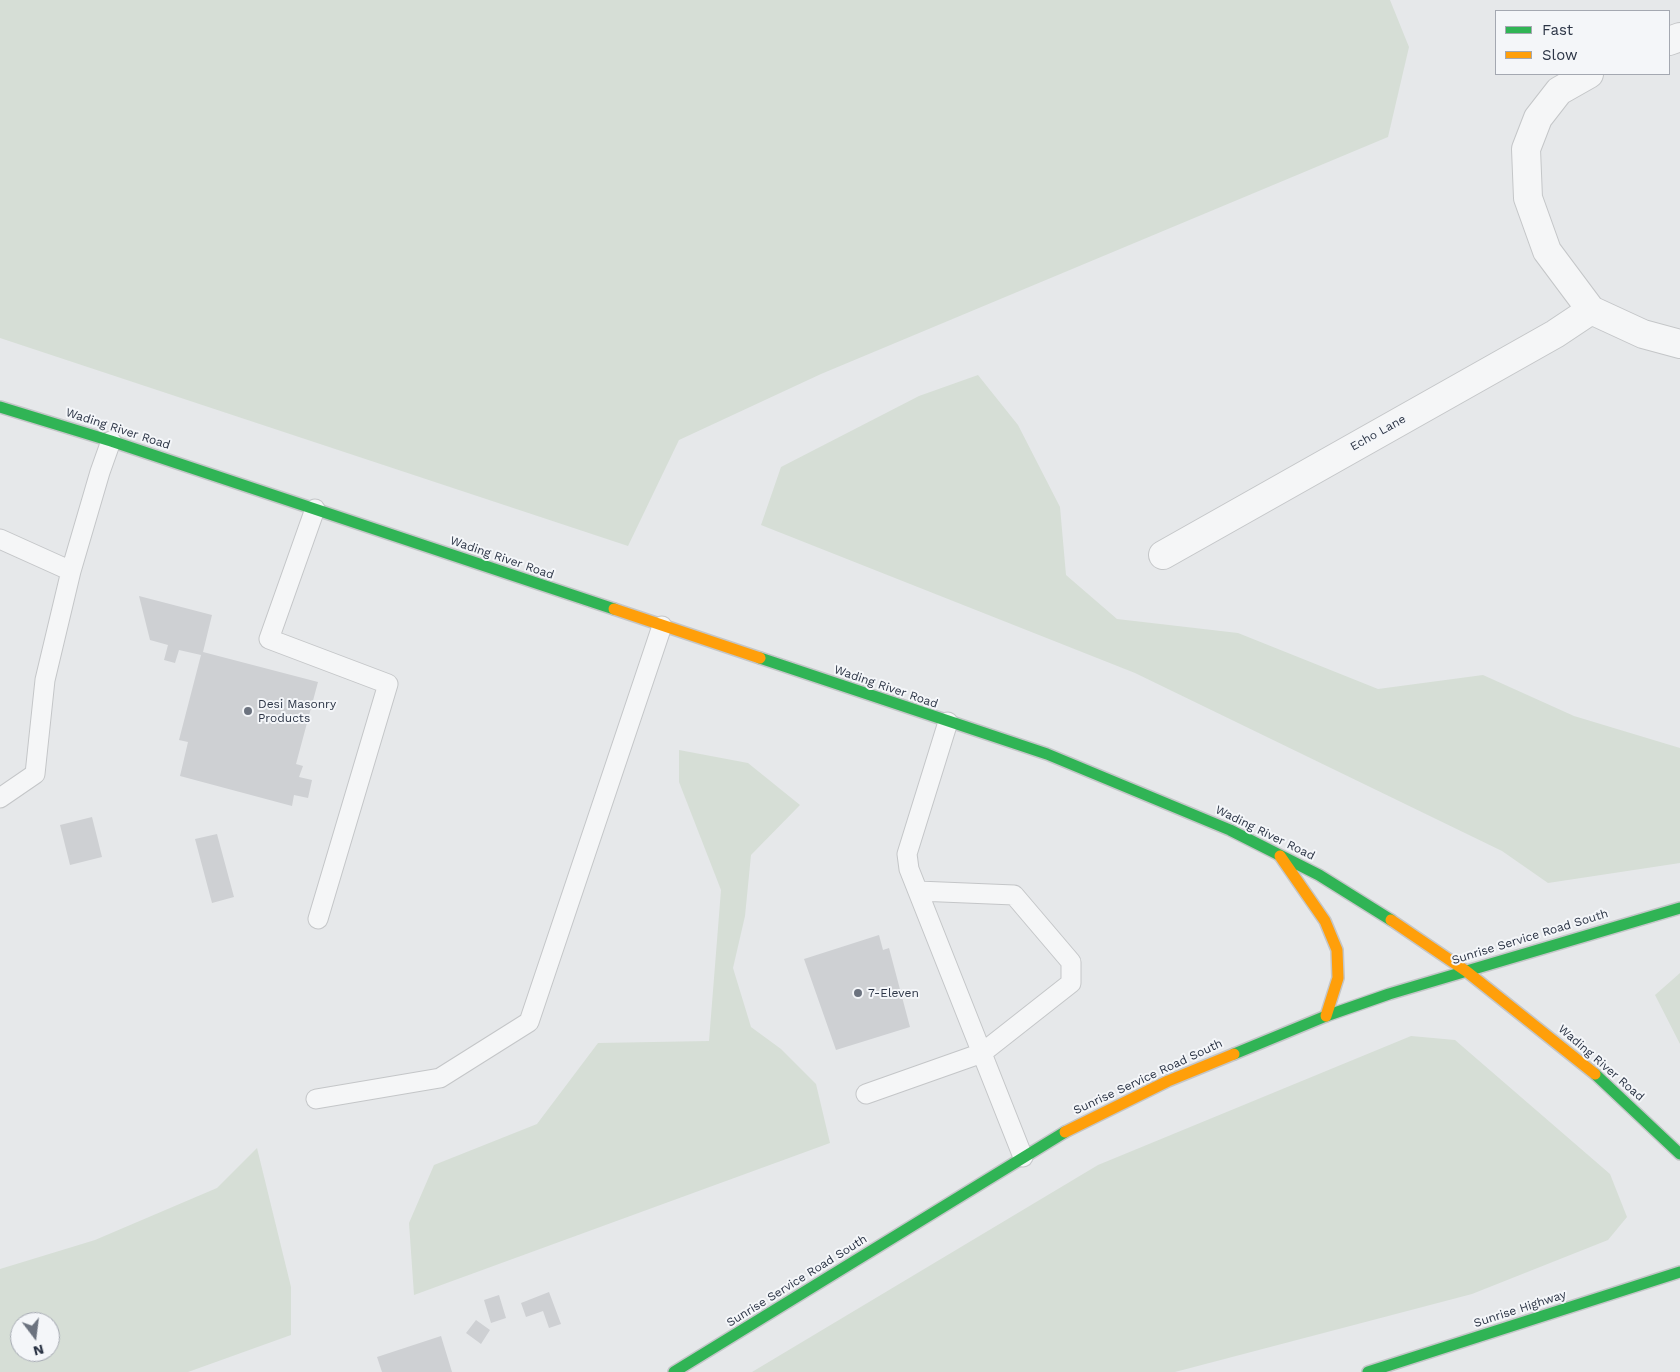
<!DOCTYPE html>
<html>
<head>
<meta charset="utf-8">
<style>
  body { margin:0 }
  #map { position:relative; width:1680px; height:1372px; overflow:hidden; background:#e6e8ea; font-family:"Work Sans",sans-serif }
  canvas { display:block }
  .legend { position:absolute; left:1495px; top:10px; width:175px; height:65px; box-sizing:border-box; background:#f4f6f9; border:1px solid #a4a8b1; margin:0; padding:6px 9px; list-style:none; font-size:15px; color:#2b3445 }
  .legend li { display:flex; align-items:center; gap:10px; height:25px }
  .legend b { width:25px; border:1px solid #a4a8b1 }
  .north { position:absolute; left:10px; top:1312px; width:50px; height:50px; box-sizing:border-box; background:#f4f6f9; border:1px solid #a4a8b1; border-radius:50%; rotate:165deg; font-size:14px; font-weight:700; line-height:20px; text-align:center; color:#2b3445 }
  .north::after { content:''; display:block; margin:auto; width:18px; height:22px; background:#6c737f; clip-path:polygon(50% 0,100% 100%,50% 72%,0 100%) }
</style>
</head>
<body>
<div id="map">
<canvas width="1680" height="1372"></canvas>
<ul class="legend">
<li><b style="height:6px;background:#30b455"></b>Fast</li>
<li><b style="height:6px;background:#ff9f0a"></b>Slow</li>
</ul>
<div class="north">N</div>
</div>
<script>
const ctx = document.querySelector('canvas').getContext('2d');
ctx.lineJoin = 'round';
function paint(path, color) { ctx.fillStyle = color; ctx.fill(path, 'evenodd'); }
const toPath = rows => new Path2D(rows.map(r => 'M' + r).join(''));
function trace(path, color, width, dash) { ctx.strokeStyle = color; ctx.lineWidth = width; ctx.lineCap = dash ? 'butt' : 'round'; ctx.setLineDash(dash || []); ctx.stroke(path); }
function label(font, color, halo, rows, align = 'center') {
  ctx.font = font + ' "Work Sans",sans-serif'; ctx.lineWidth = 4; ctx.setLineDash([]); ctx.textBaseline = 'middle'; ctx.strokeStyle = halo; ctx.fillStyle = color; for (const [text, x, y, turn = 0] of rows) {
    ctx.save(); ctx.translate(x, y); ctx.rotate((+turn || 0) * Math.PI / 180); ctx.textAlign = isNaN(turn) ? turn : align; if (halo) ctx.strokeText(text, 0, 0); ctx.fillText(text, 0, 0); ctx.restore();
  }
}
const green = toPath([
  [0,0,1390,0,1409,47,1388,137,821,374,679,440,628,546,0,338],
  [978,375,1018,425,1060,507,1066,575,1117,619,1238,633,1378,689,1483,675,1574,716,1680,748,1680,863,1548,883,1502,851,1135,673,761,525,781,467,919,396],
  [679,750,748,763,800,805,751,855,745,916,733,968,751,1027,781,1049,816,1084,830,1143,414,1295,409,1223,434,1165,537,1124,598,1043,709,1041,721,890,679,782],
  [1680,973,1680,1044,1655,995],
  [1411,1036,1455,1040,1610,1174,1627,1217,1608,1240,1472,1294,1175,1372,752,1372,1098,1165],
  [257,1148,291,1287,291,1335,188,1372,0,1372,0,1269,95,1240,217,1188],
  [20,1322,50,1322,50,1352,20,1352]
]);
const building = toPath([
  [139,596,212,615,203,652,318,682,296,764,303,766,299,777,312,780,308,798,294,795,292,806,180,776,188,742,179,740,201,655,179,650,175,663,164,660,168,645,150,640],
  [92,817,102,857,70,865,60,825],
  [217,834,234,897,212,903,195,839],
  [879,935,883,950,889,948,910,1027,836,1050,804,959],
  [549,1292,561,1324,549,1328,543,1311,526,1317,521,1303],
  [499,1295,506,1318,491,1323,484,1300],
  [476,1320,490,1330,481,1344,466,1333],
  [441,1336,452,1372,382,1372,377,1357]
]);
const lane = toPath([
  [315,509,269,639,388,684,318,919],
  [0,539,71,571],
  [948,722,907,854,909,869,1023,1157],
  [0,798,35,774,45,680,71,571,100,472,111,441],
  [866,1094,982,1053,1071,983,1071,962,1014,895,918,891],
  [316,1099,440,1078,529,1022,662,626]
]);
const street = toPath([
  [1669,41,1680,37],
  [1589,74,1559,91,1538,118,1526,149,1528,198,1547,251,1591,310],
  [1163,555,1555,334,1591,310,1643,334,1680,344]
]);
const fast = toPath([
  [0,407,111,441,614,609],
  [760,658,1047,754,1230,830,1319,875,1391,920],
  [1234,1054,1326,1016,1389,994,1680,908],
  [1595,1074,1680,1154],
  [674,1372,1065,1132],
  [1368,1372,1680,1272]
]);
const slow = toPath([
  [614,609,760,658],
  [1280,856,1325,921,1337,950,1338,978,1326,1016],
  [1391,920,1466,971,1595,1074],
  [1065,1132,1168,1081,1234,1054]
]);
const markers = [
  [248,711,5,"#6c737f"],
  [858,993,5,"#6c737f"]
];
const streetNames = [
  ["Wading River Road",118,429,18],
  ["Echo Lane",1378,433,-29],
  ["Wading River Road",502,558,19],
  ["Wading River Road",886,687,19],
  ["Wading River Road",1265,833,26],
  ["Sunrise Service Road South",1530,937,-17],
  ["Wading River Road",1601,1063,41],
  ["Sunrise Service Road South",1148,1077,-25],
  ["Sunrise Service Road South",797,1281,-32],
  ["Sunrise Highway",1520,1309,-18]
];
const poiNames = [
  ["Desi Masonry",258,704],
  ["Products",258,718],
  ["7-Eleven",868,993]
];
paint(green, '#d6ded6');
paint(building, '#ced0d3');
trace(lane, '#c4c6c8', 21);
trace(street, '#c4c6c8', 30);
trace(fast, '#c4c6c8', 14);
trace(slow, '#c4c6c8', 14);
trace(lane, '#f5f6f7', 19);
trace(street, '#f5f6f7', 28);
trace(fast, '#30b455', 11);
trace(slow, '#ff9f0a', 11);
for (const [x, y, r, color] of markers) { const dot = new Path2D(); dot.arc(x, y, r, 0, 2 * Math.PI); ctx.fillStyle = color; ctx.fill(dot); trace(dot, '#f4f6f9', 2); }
label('12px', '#2b3445', '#f4f6f9', streetNames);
label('12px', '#2b3445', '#f4f6f9', poiNames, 'left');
</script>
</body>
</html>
